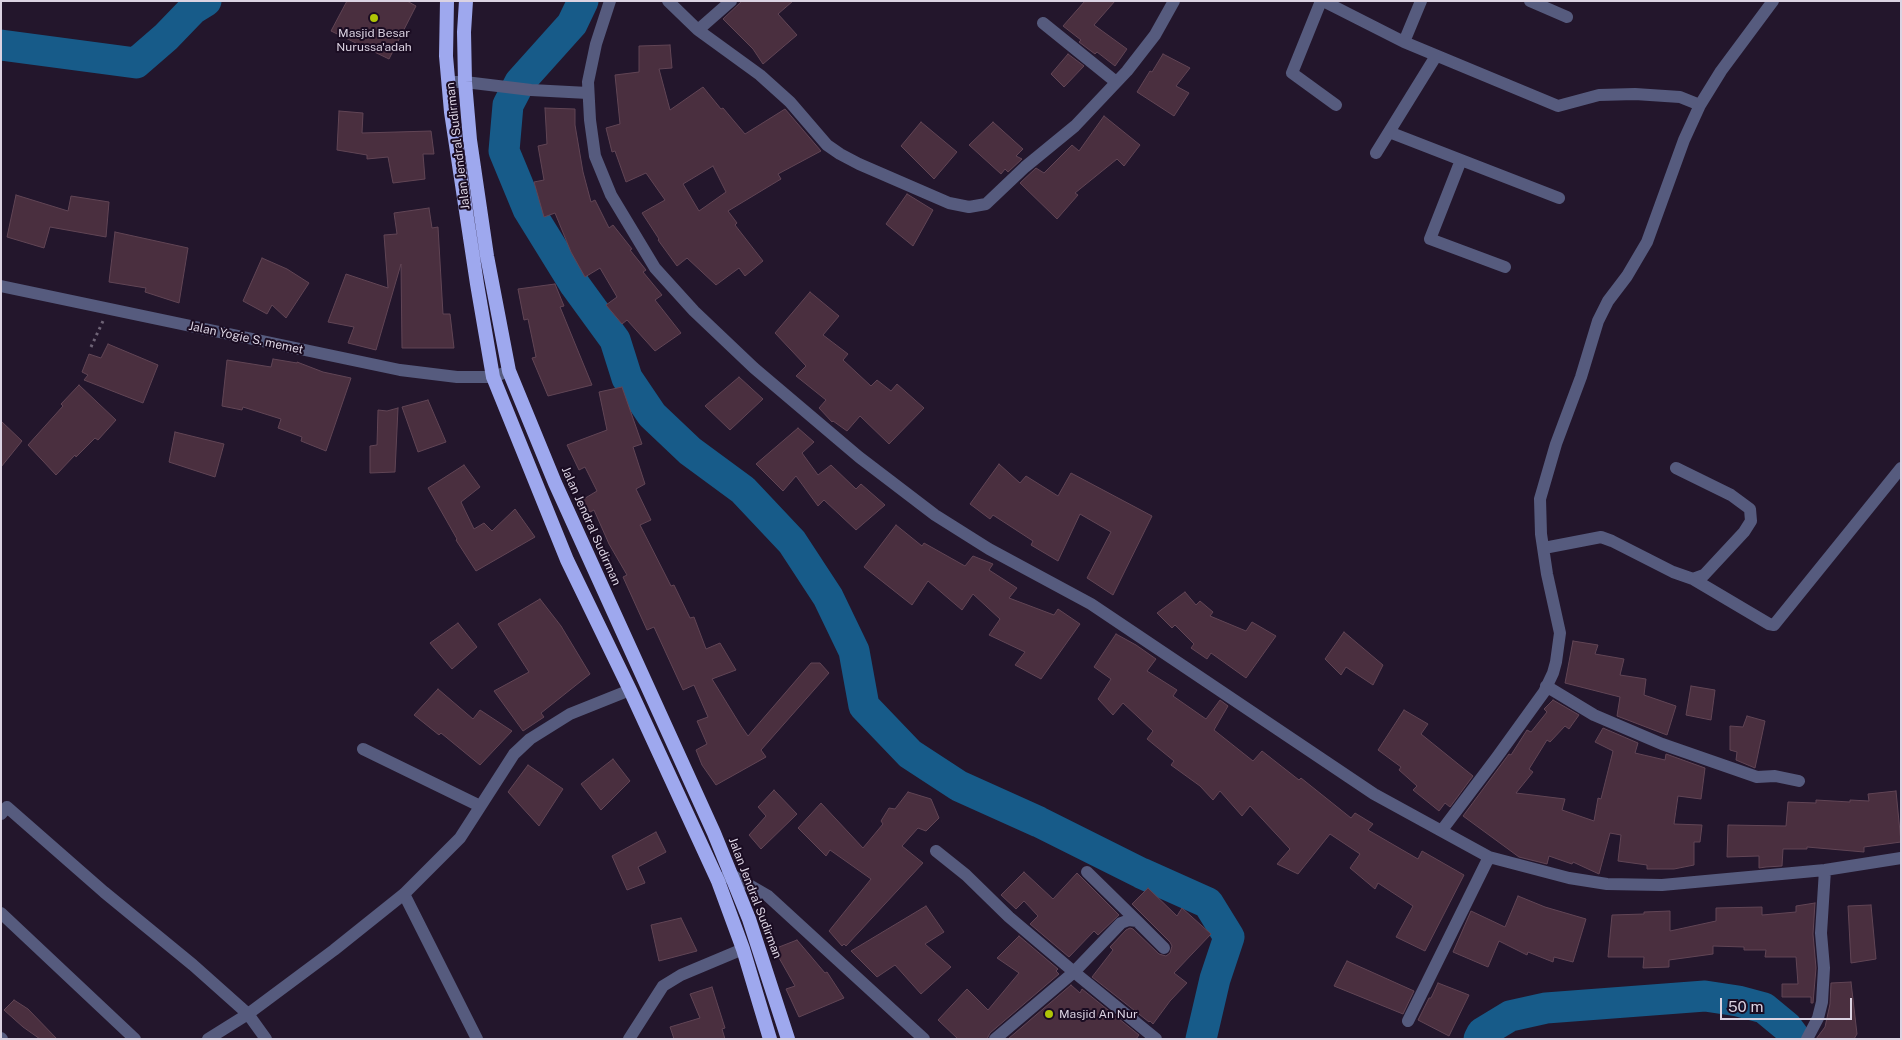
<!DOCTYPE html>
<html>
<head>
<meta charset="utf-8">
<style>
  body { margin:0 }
  #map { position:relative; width:1902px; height:1040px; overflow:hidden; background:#23162c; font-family:"Public Sans",sans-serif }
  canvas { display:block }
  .frame { position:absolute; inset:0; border:2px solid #dbd3e2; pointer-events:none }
  .scale { position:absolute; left:1720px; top:998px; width:132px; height:22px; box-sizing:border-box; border:2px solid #dbd3e2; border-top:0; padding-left:6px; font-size:15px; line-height:18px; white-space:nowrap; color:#dbd3e2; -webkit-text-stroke:4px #1a0c22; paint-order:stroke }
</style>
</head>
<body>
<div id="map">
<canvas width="1902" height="1040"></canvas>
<div class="frame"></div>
<div class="scale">50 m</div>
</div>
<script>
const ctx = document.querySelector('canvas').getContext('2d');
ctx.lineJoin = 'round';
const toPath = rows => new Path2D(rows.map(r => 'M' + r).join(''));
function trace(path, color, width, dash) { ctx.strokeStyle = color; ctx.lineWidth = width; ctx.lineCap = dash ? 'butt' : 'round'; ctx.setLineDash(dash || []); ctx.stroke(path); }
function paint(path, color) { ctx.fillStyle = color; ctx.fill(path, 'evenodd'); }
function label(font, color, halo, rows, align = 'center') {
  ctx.font = font + ' "Public Sans",sans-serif'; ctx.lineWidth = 4; ctx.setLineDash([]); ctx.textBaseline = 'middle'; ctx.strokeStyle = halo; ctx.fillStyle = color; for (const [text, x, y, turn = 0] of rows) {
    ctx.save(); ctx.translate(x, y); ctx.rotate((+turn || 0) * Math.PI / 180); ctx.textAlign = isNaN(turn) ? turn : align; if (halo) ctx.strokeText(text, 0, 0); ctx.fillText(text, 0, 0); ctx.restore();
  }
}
const river = toPath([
  [583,1,572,24,520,82,508,105,504,151,528,209,575,285,615,340,627,378,652,415,690,451,743,490,792,542,828,597,854,651,864,706,910,754,959,786,1039,822,1141,873,1208,903,1229,937,1215,979,1201,1039],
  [1,45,136,63,166,37,193,9,206,1],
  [1479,1039,1482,1033,1510,1016,1546,1008,1705,996,1738,1001,1764,1008,1787,1027,1796,1039]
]);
const building = toPath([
  [347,1,407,1,416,6,389,59,331,31,347,1],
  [742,1,793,1,778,14,797,35,763,64,753,49,723,19,742,1],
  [1085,1,1115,1,1094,25,1127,49,1115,66,1097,52,1095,54,1079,42,1081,40,1063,26,1085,1],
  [670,45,672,68,659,69,670,110,703,87,721,109,723,108,745,134,785,109,821,151,778,174,781,179,728,211,737,223,735,225,763,261,745,276,739,268,716,285,687,258,677,266,658,240,659,239,642,213,665,200,646,173,626,182,615,151,612,152,606,128,620,124,615,75,639,72,639,46,670,45],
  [713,166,726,192,699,211,683,184,713,166],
  [1068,54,1084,66,1064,87,1051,74,1068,54],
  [1163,54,1190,68,1176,86,1189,93,1174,116,1137,92,1150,71,1152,72,1163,54],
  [545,108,575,109,575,125,583,172,591,202,595,200,609,228,613,225,632,249,630,250,646,270,643,272,662,295,655,300,681,333,655,351,627,320,622,324,606,305,617,297,600,268,585,277,571,252,555,213,544,217,534,182,544,180,538,146,547,144,545,108],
  [339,111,363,113,362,133,431,131,434,154,423,154,425,179,393,183,388,157,367,159,367,155,337,150,339,111],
  [1104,116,1140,145,1124,166,1117,159,1075,193,1078,195,1057,219,1020,183,1036,168,1044,173,1072,145,1079,151,1104,116],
  [921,122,957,152,934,179,901,146,921,122],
  [993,122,1023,149,1016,156,1022,159,1008,172,1005,169,1001,174,969,145,993,122],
  [907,194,933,210,913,246,886,224,907,194],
  [16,195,68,211,71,196,109,202,106,237,50,227,44,248,7,237,16,195],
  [429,208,432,228,438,227,443,314,450,314,454,348,402,348,401,264,376,350,348,343,354,327,328,322,346,274,388,288,384,235,397,234,394,213,429,208],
  [115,232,188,248,179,303,145,292,146,288,109,282,115,232],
  [262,258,287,269,309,283,286,318,272,305,267,314,243,301,262,258],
  [555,284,564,306,560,307,592,385,548,396,532,358,536,357,528,319,524,320,518,289,555,284],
  [810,292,839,316,823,335,848,354,843,360,871,386,877,380,891,391,897,384,924,408,889,444,860,416,847,431,833,421,832,422,819,408,826,400,796,376,806,366,775,333,810,292],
  [108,344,158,365,143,403,84,380,88,375,82,372,89,354,101,358,108,344],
  [273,359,297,363,297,362,323,372,351,378,326,451,301,441,302,437,278,428,281,419,243,407,242,410,222,406,227,360,271,367,273,359],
  [739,377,763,399,730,430,705,406,739,377],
  [79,385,116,420,98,440,95,438,76,457,75,455,56,475,28,445,63,406,61,404,79,385],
  [622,387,642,444,633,447,645,484,636,489,651,520,640,525,671,586,674,585,690,618,694,617,706,649,720,643,736,670,712,679,741,726,748,736,811,663,820,663,829,673,761,750,766,757,716,785,702,765,696,750,707,744,697,721,708,717,694,685,683,690,654,627,647,630,623,577,627,575,609,544,594,510,590,512,582,500,597,491,585,467,579,470,567,445,607,430,599,392,622,387],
  [428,400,446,442,418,452,402,407,428,400],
  [398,408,395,472,370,473,370,446,377,445,378,410,387,411,398,408],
  [1,421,22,441,1,467,1,421],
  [798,428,814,442,802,453,818,475,831,465,856,489,861,484,885,505,856,530,824,500,818,506,796,476,783,491,756,464,798,428],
  [175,432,224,444,215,477,169,462,175,432],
  [999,464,1020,483,1026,476,1058,496,1071,473,1152,516,1113,595,1087,578,1111,532,1080,514,1058,561,1031,545,1033,541,993,515,990,519,970,504,999,464],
  [464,465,480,487,461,502,474,529,484,523,492,531,515,509,535,537,476,571,456,540,457,539,428,488,464,465],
  [896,525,922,546,924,543,965,566,973,556,993,564,989,570,1017,588,1009,598,1054,615,1058,609,1080,624,1041,679,1015,665,1025,652,989,635,1000,619,973,594,962,610,928,581,912,605,864,567,896,525],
  [1185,592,1196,605,1200,601,1213,612,1210,616,1246,631,1252,622,1276,636,1246,678,1211,653,1207,659,1191,648,1194,644,1175,625,1172,628,1157,613,1185,592],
  [540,599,561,626,590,674,541,713,544,717,523,731,494,691,529,672,498,624,540,599],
  [458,623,477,647,452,669,430,643,458,623],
  [1344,632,1383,665,1373,685,1346,667,1341,675,1325,659,1344,632],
  [1116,634,1136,645,1156,659,1147,671,1177,690,1173,696,1206,719,1220,700,1228,706,1214,730,1253,761,1262,751,1299,780,1301,778,1351,818,1355,813,1373,824,1368,830,1418,859,1422,851,1464,875,1425,951,1396,937,1413,906,1378,883,1375,889,1350,868,1360,854,1330,834,1298,874,1277,864,1290,849,1250,806,1242,816,1220,791,1213,800,1200,786,1171,765,1174,761,1147,739,1153,731,1123,703,1113,715,1098,699,1111,679,1094,667,1116,634],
  [1573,641,1598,645,1595,654,1624,659,1620,675,1646,679,1644,695,1676,706,1667,735,1617,716,1620,697,1565,683,1573,641],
  [1691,686,1715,690,1711,720,1686,715,1691,686],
  [438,689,473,719,480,710,512,731,480,765,441,733,439,735,414,715,438,689],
  [1553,700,1579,715,1569,729,1565,726,1550,742,1547,740,1529,769,1533,772,1516,793,1565,799,1562,810,1594,821,1598,798,1601,799,1613,751,1595,742,1603,728,1638,743,1635,753,1665,760,1666,754,1705,768,1701,799,1678,796,1674,824,1702,825,1700,842,1694,842,1694,865,1674,869,1647,869,1647,865,1618,861,1621,835,1610,833,1599,874,1573,862,1572,864,1549,856,1547,864,1519,857,1463,816,1509,754,1511,755,1527,730,1531,732,1547,712,1544,709,1553,700],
  [1404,710,1428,724,1421,734,1473,776,1450,807,1445,803,1439,811,1413,790,1417,786,1399,770,1401,767,1378,750,1404,710],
  [1747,716,1765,721,1755,768,1736,760,1737,752,1730,750,1730,726,1743,727,1747,716],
  [613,759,630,781,601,810,581,784,613,759],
  [528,765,563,789,539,826,508,792,528,765],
  [774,790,797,814,761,849,749,835,766,816,758,807,774,790],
  [1896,791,1901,842,1864,847,1864,852,1807,847,1807,849,1783,849,1782,866,1766,867,1759,868,1759,856,1727,857,1728,825,1786,826,1788,802,1816,803,1816,800,1850,802,1850,800,1869,801,1868,794,1896,791],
  [908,792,931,799,939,818,926,831,918,828,902,846,923,863,846,946,844,944,842,946,829,931,871,879,830,850,826,856,798,828,821,803,863,848,883,824,881,821,889,808,895,809,908,792],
  [656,832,666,852,638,867,645,883,627,890,612,856,656,832],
  [1024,872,1053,899,1077,873,1119,915,1098,935,1094,931,1069,957,1030,924,1038,916,1024,901,1016,909,1001,895,1024,872],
  [1148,888,1177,916,1182,908,1211,934,1174,973,1187,983,1170,1001,1153,1024,1150,1021,1149,1022,1092,977,1113,950,1110,947,1126,930,1130,928,1133,929,1159,954,1166,956,1170,953,1172,946,1170,942,1132,904,1148,888],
  [1518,896,1545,907,1586,919,1573,962,1554,957,1553,962,1528,952,1527,955,1499,941,1488,967,1453,952,1471,911,1505,927,1518,896],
  [1815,903,1813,934,1816,968,1813,1003,1811,1003,1811,997,1782,997,1782,984,1798,984,1796,957,1765,957,1766,950,1744,950,1744,947,1713,946,1713,954,1669,960,1669,967,1643,968,1644,957,1608,957,1612,915,1644,914,1644,912,1670,911,1670,931,1716,921,1716,908,1762,907,1762,915,1796,912,1796,906,1815,903],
  [1871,905,1876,959,1851,963,1848,906,1871,905],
  [926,906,944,932,925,944,951,967,921,994,895,965,877,977,851,951,926,906],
  [681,918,697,951,659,961,651,925,681,918],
  [1019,936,1058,969,1056,971,1059,974,990,1033,987,1039,958,1039,938,1020,967,989,988,1010,1019,973,997,958,1019,936],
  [797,940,825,973,827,972,844,998,799,1017,786,989,795,986,774,949,797,940],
  [1347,961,1414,991,1403,1014,1334,986,1347,961],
  [1851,982,1857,1034,1854,1039,1816,1039,1825,1027,1830,1004,1831,983,1851,982],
  [1438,983,1469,995,1449,1036,1418,1020,1429,998,1431,998,1438,983],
  [1071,985,1080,993,1082,989,1139,1035,1136,1039,1008,1039,1071,985],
  [712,987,725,1028,722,1029,725,1039,674,1039,670,1027,700,1018,690,994,712,987],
  [14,1000,28,1009,57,1039,40,1039,23,1027,4,1010,14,1000]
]);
const path = toPath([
  [91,347,103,321]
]);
const minor = toPath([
  [610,1,596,44,588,82,590,120,595,156,611,195,655,268,694,311,754,368,859,457,935,515,989,549,1091,604,1374,794,1489,857,1569,878,1607,884,1662,885,1825,870,1901,858],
  [668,1,698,30,731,1],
  [1321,1,1292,73,1336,105],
  [1323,1,1404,42,1558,106,1599,95,1635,94,1680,97,1700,105],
  [1530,1,1567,17],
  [1043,23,1116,82],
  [698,30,760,75,790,102,827,145,840,154,859,164,949,203,969,207,986,204,1025,167,1075,126,1127,71,1155,35,1174,1],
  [1404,42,1421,1],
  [449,82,465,82,531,90,588,93],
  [1389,132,1559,198],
  [1376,153,1436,56],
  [1461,160,1430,239,1505,267],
  [1544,548,1601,537,1612,541,1673,572,1693,579,1704,575,1744,532,1751,521,1750,509,1731,495,1676,468],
  [1693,579,1769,624,1774,625,1901,468],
  [1546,686,1594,715,1662,744,1757,777,1775,776,1799,781],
  [363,749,480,806],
  [1,814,7,807,104,892,193,965,248,1014,266,1039],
  [1442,830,1497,757,1544,692,1553,673,1556,662,1560,633,1547,574,1541,534,1540,499,1556,444,1581,377,1598,321,1608,301,1627,276,1647,242,1684,140,1700,105,1721,71,1773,1],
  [936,851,966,875,1009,917,1074,972,1156,1039],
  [1087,872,1137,921],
  [718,881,730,874,768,896,924,1039],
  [404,894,477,1039],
  [1,913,135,1039],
  [1408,1021,1489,857],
  [1,1038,2,1039],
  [208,1039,248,1014,334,950,404,894,460,838,514,754,530,739,570,714,630,690],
  [629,1039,663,986,681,975,743,949],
  [995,1039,1074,972,1121,923,1129,920,1137,921,1164,948],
  [1807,1039,1818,1018,1822,1002,1824,968,1821,933,1825,870]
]);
const tertiary = toPath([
  [1,286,400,370,457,377,493,377,509,371]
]);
const trunk = toPath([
  [447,1,446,56,451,112,477,284,493,377,567,560,630,690,718,881,743,949,770,1039],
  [466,1,464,32,465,82,470,140,487,256,509,371,555,483,714,833,749,919,788,1039]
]);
const markers = [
  [374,18,5,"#afc507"],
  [1049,1014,5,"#afc507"]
];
const poiNames = [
  ["Masjid Besar",374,33],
  ["Nurussa'adah",374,47],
  ["Masjid An Nur",1059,1014,"left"]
];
const streetNames = [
  ["Jalan Jendral Sudirman",458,146,-97],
  ["Jalan Yogie S. memet",246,338,12],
  ["Jalan Jendral Sudirman",591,526,66],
  ["Jalan Jendral Sudirman",755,898,69]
];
trace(river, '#175b89', 31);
paint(building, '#4a2f3f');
trace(building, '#614555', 1);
trace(path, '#6e6376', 3, [2.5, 4]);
trace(minor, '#565b7e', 12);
trace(tertiary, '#565b7e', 12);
trace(trunk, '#9ea8ee', 14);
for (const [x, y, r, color] of markers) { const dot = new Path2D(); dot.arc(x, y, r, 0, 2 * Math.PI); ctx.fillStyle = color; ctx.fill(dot); trace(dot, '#1a0c22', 2); }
label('12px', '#dbd3e2', '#1a0c22', poiNames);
label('12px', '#dbd3e2', '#1a0c22', streetNames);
</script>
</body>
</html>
